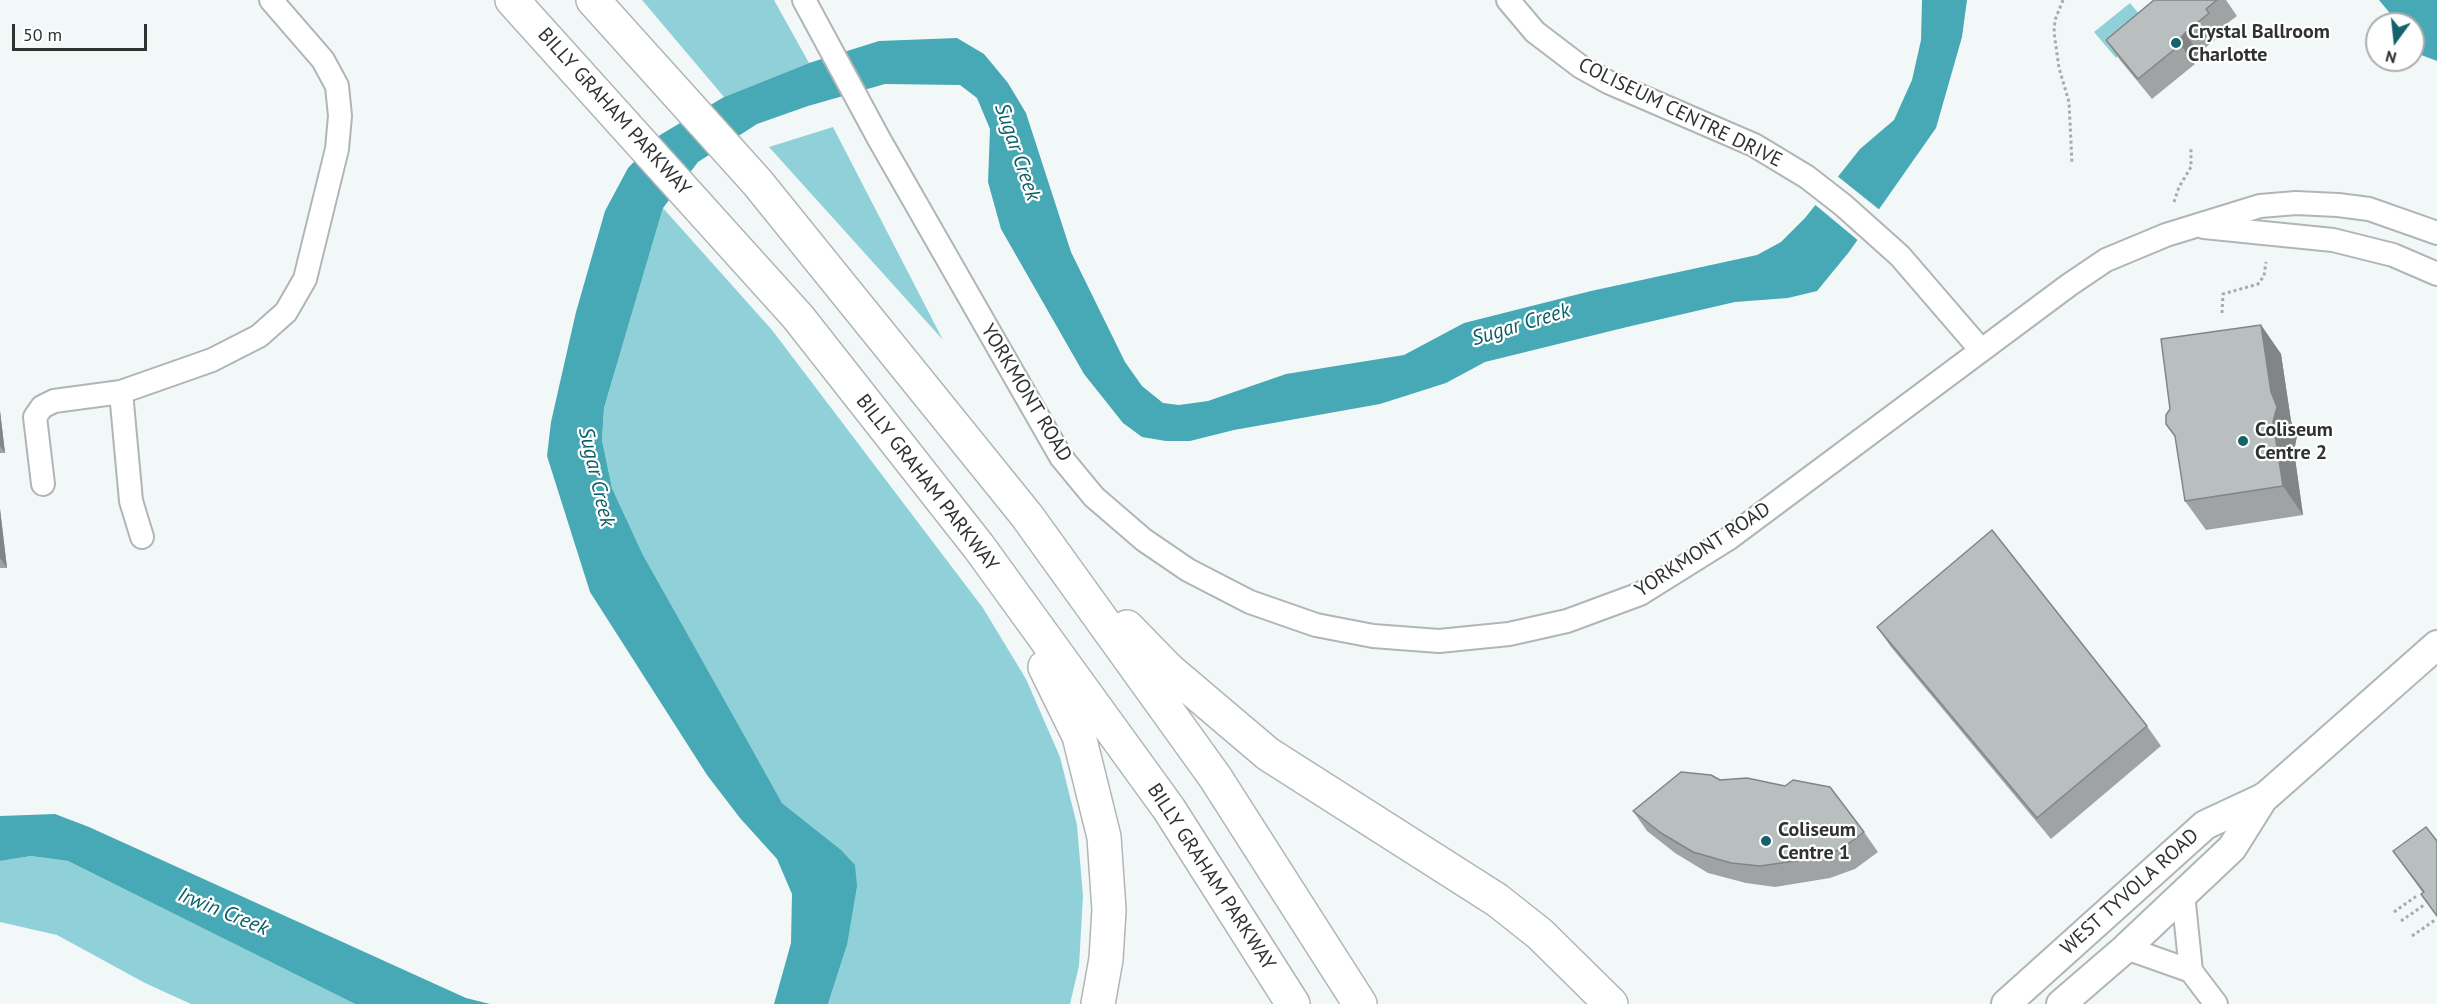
<!DOCTYPE html>
<html>
<head>
<meta charset="utf-8">
<style>
  body { margin:0 }
  #map { position:relative; width:2437px; height:1004px; overflow:hidden; background:#f2f8f8; font-family:"PT Sans",sans-serif }
  canvas { display:block }
  .north { position:absolute; left:2365px; top:12px; width:60px; height:60px; box-sizing:border-box; background:#fff; border:2px solid #acadad; border-radius:50%; rotate:195deg; font-size:16px; font-weight:700; line-height:24px; text-align:center; color:#303232 }
  .north::after { content:''; display:block; margin:auto; width:21px; height:27px; background:#14626b; clip-path:polygon(50% 0,100% 100%,50% 72%,0 100%) }
  .scale { position:absolute; left:12px; top:24px; width:135px; height:27px; box-sizing:border-box; border:3px solid #303232; border-top:0; padding-left:8px; font-size:18px; line-height:21px; white-space:nowrap; color:#303232; -webkit-text-stroke:4px #fff; paint-order:stroke }
</style>
</head>
<body>
<div id="map">
<canvas width="2437" height="1004"></canvas>
<div class="north">N</div>
<div class="scale">50 m</div>
</div>
<script>
const ctx = document.querySelector('canvas').getContext('2d');
ctx.lineJoin = 'round';
function paint(path, color) { ctx.fillStyle = color; ctx.fill(path, 'evenodd'); }
const toPath = rows => new Path2D(rows.map(r => 'M' + r).join(''));
function trace(path, color, width, dash) { ctx.strokeStyle = color; ctx.lineWidth = width; ctx.lineCap = dash ? 'butt' : 'round'; ctx.setLineDash(dash || []); ctx.stroke(path); }
function label(font, color, halo, rows, align = 'center') {
  ctx.font = font + ' "PT Sans",sans-serif'; ctx.lineWidth = 4.5; ctx.setLineDash([]); ctx.textBaseline = 'middle'; ctx.strokeStyle = halo; ctx.fillStyle = color; for (const [text, x, y, turn = 0] of rows) {
    ctx.save(); ctx.translate(x, y); ctx.rotate((+turn || 0) * Math.PI / 180); ctx.textAlign = isNaN(turn) ? turn : align; if (halo) ctx.strokeText(text, 0, 0); ctx.fillText(text, 0, 0); ctx.restore();
  }
}
const green = toPath([
  [642,0,774,0,809,63,724,97],
  [2130,3,2151,28,2116,58,2094,32],
  [833,127,943,340,769,147],
  [663,208,772,330,983,608,1026,679,1060,757,1077,825,1083,896,1079,966,1070,1004,828,1004,847,945,840,849,782,803,733,718,643,555,612,488,602,440,604,408],
  [31,856,68,861,355,1004,191,1004,145,983,57,935,0,922,0,861]
]);
const water = toPath([
  [1922,0,1967,0,1962,37,1936,128,1849,252,1817,291,1788,298,1735,302,1627,327,1485,362,1446,383,1380,404,1234,430,1190,441,1166,441,1142,437,1123,423,1084,374,1001,229,988,182,990,129,977,98,960,85,885,84,808,106,757,124,698,162,663,208,604,408,602,440,612,488,643,555,782,803,840,849,855,865,857,886,847,945,828,1004,774,1004,791,943,792,894,777,859,740,818,707,775,590,592,547,456,551,422,576,312,605,211,628,168,660,135,724,97,809,63,879,41,957,38,984,54,1008,83,1026,113,1071,252,1125,362,1142,386,1163,403,1179,405,1208,401,1286,374,1404,355,1464,323,1591,291,1757,255,1781,242,1805,218,1860,149,1894,120,1912,80,1921,40],
  [2379,0,2437,0,2437,61,2416,53,2413,48,2413,24,2399,24],
  [55,814,89,827,466,998,490,1004,355,1004,68,861,31,856,0,861,0,816]
]);
const pier = toPath([
  [1836,175,1881,211,1860,242,1813,203]
]);
const path = toPath([
  [2063,0,2055,20,2054,32,2059,68,2069,102,2072,163],
  [2174,202,2179,187,2191,167,2191,147],
  [2222,313,2223,294,2258,284,2264,276,2266,262],
  [2394,912,2418,895],
  [2401,921,2424,905],
  [2412,936,2435,920]
]);
const minor = toPath([
  [804,0,879,139,1061,457,1094,497,1144,540,1188,570,1250,602,1316,625,1373,636,1439,641,1509,634,1567,621,1640,594,1728,539,2069,285,2106,260,2166,235,2260,206,2296,203,2338,205,2369,209,2437,233],
  [1508,0,1535,32,1581,67,1608,82,1754,145,1807,177,1843,205,1900,256,1981,350],
  [2204,227,2333,240,2393,255,2437,274],
  [43,484,35,417,42,407,54,401,121,392],
  [142,537,131,501,121,392,212,360,259,336,286,312,305,279,337,149,340,116,337,86,323,60,271,0],
  [2183,894,2191,971,2216,1004],
  [2126,948,2191,971]
]);
const major = toPath([
  [2006,1004,2205,825,2265,797,2437,645],
  [2061,1004,2126,948,2232,848,2264,797]
]);
const highway = toPath([
  [512,0,798,317,979,547,1169,809,1293,1004],
  [593,0,757,182,1027,516,1215,777,1360,1004],
  [1127,627,1169,670,1268,754,1497,900,1540,934,1611,1004],
  [1045,667,1079,736,1104,837,1109,910,1106,959,1098,1004]
]);
const wall = toPath([
  [2154,0,2226,0,2237,16,2220,29,2223,33,2199,53,2192,61,2195,64,2152,99,2120,60,2106,40],
  [2261,325,2281,354,2291,421,2297,436,2294,451,2303,515,2206,530,2185,501,2176,438,2166,424],
  [0,411,5,453,0,453],
  [0,509,7,568,0,568],
  [1877,627,2147,726,2161,746,2051,839,1891,647],
  [1633,811,1864,832,1878,852,1855,869,1830,878,1775,887,1746,883,1708,873,1675,853,1647,831],
  [2437,841,2437,917,2423,893,2393,851]
]);
const shadedWall = toPath([
  [2185,33,2199,53,2192,61,2178,41],
  [2261,325,2281,354,2291,421,2297,436,2294,451,2303,515,2283,486,2273,422,2271,392],
  [0,411,5,453,0,446],
  [0,509,7,568,0,558]
]);
const building = toPath([
  [2154,0,2217,0,2206,9,2209,13,2185,33,2178,41,2181,44,2138,79,2106,40,2154,0],
  [2261,325,2271,392,2277,407,2273,422,2283,486,2185,501,2175,436,2166,424,2166,415,2170,409,2161,339,2261,325],
  [1992,530,2147,726,2037,818,1877,627,1992,530],
  [1681,772,1711,775,1720,780,1747,778,1785,786,1793,780,1830,787,1864,832,1841,849,1816,858,1760,866,1731,863,1693,852,1661,833,1633,811,1681,772],
  [2426,827,2437,841,2437,916,2421,894,2424,892,2393,851,2426,827]
]);
const markers = [
  [2176,43,6,"#14626b"],
  [2243,441,6,"#14626b"],
  [1766,841,6,"#14626b"]
];
const poiNames = [
  ["Crystal Ballroom",2188,32],
  ["Charlotte",2188,55],
  ["Coliseum",2255,430],
  ["Centre 2",2255,453],
  ["Coliseum",1778,830],
  ["Centre 1",1778,853]
];
const streetNames = [
  ["BILLY GRAHAM PARKWAY",614,112,48],
  ["COLISEUM CENTRE DRIVE",1680,113,26],
  ["YORKMONT ROAD",1026,393,59],
  ["BILLY GRAHAM PARKWAY",927,483,52],
  ["YORKMONT ROAD",1703,550,-33],
  ["BILLY GRAHAM PARKWAY",1211,877,57],
  ["WEST TYVOLA ROAD",2130,892,-42]
];
const waterNames = [
  ["Sugar Creek",1017,152,71],
  ["Sugar Creek",1521,325,-17],
  ["Sugar Creek",596,477,77],
  ["Irwin Creek",223,912,22]
];
paint(green, '#90d1d9');
paint(water, '#47a9b5');
paint(pier, '#f2f8f8');
trace(minor, '#b0b5b6', 26);
trace(major, '#b0b5b6', 32);
trace(highway, '#b0b5b6', 36);
trace(path, '#a7abab', 3, [3, 3]);
trace(minor, '#fff', 22);
trace(major, '#fff', 28);
trace(highway, '#fff', 33);
paint(wall, '#9fa3a4');
paint(shadedWall, '#828586');
paint(building, '#b9bebf');
trace(building, '#828586', 1.5);
for (const [x, y, r, color] of markers) { const dot = new Path2D(); dot.arc(x, y, r, 0, 2 * Math.PI); ctx.fillStyle = color; ctx.fill(dot); trace(dot, '#fff', 2); }
label('bold 20px', '#303232', '#fff', poiNames, 'left');
label('20px', '#303232', '#fff', streetNames);
label('italic 21px', '#095f67', '#fff', waterNames);
</script>
</body>
</html>
